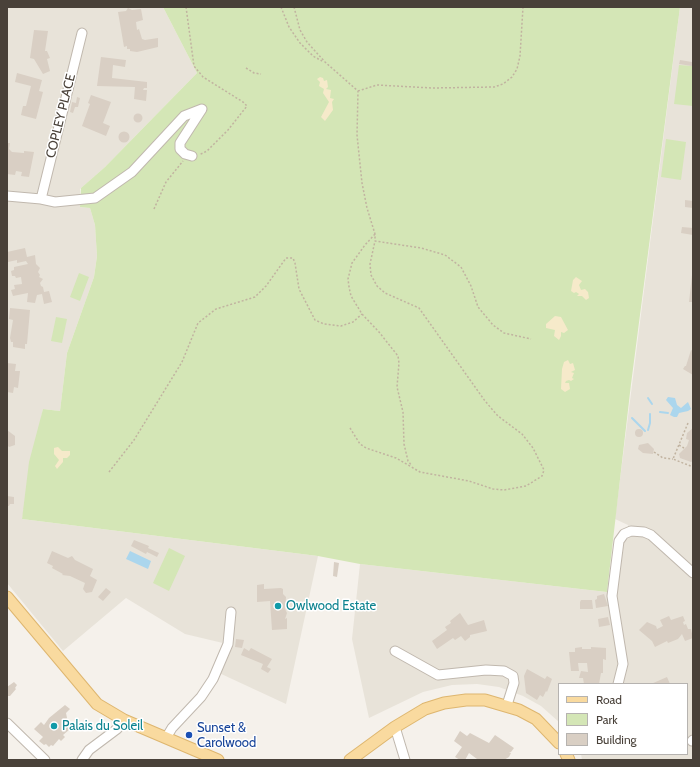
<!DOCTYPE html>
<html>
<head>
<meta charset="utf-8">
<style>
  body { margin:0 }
  #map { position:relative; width:700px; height:767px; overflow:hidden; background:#f5f1eb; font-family:Cabin,sans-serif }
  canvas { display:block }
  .frame { position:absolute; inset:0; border:8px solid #494139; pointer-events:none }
  .legend { position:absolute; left:558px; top:683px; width:130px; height:72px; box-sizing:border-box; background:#fff; border:1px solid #b6b3b0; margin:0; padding:5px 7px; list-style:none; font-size:12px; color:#494139 }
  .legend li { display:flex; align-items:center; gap:8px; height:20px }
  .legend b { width:20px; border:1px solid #b6b3b0 }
</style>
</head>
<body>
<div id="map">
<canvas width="700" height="767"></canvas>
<div class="frame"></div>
<ul class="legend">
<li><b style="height:5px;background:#f9da9f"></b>Road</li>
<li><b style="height:11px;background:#d4e6b6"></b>Park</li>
<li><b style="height:11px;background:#d9cfc4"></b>Building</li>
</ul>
</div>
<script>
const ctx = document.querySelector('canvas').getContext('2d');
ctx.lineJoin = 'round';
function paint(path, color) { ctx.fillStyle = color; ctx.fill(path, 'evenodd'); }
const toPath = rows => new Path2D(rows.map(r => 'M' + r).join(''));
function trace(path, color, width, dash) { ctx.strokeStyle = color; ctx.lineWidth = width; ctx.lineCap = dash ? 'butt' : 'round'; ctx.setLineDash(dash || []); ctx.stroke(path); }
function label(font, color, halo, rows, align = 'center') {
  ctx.font = font + ' Cabin,sans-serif'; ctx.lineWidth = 3; ctx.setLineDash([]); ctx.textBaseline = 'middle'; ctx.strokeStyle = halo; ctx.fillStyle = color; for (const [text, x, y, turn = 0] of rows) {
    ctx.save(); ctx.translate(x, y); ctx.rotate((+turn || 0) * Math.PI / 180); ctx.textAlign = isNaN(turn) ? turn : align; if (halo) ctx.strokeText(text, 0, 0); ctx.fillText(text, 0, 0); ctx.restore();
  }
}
const residential = toPath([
  [7,7,163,7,197,73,105,167,80,189,80,207,90,208,95,225,97,256,94,277,67,353,60,411,43,409,22,519,318,556,286,704,217,672,227,644,185,634,126,598,63,651,7,583],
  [680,7,693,7,693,760,582,760,581,754,687,754,687,684,559,684,559,722,541,706,523,696,499,687,477,684,452,685,423,692,369,718,352,639,360,564,607,592,617,590,621,549,624,542,631,536,628,525,615,519]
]);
const green = toPath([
  [163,7,680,7,631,384,607,592,360,564,318,556,22,519,29,462,43,409,60,411,67,353,94,277,97,256,95,225,90,208,80,207,81,188,105,167,197,73],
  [679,65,693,66,693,106,674,104],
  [666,139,686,142,681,180,661,177],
  [79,273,89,277,80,301,70,297],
  [56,317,67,319,62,343,51,341],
  [169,548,185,556,169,591,153,583]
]);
const sand = toPath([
  [320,77,323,78,324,81,327,80,328,87,326,89,331,90,330,98,334,99,332,102,333,110,325,121,321,117,329,102,323,93,324,89,319,86,320,82,317,79],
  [576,277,582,281,579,285,581,290,585,289,588,292,589,298,586,300,582,296,577,296,579,294,576,292,574,293,571,291,573,280],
  [555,316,561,317,568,330,564,333,561,332,561,336,559,340,554,336,555,330,546,328,546,324],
  [568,360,570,364,573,363,575,370,571,372,574,373,572,378,574,379,571,381,569,380,566,381,565,383,569,383,570,389,565,392,561,389,562,369,564,362],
  [58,447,62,451,70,451,70,455,67,458,63,458,63,462,57,469,55,466,59,460,54,454,54,448]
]);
const water = toPath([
  [668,397,675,398,677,405,681,408,688,402,691,409,688,411,679,413,677,417,674,417,670,415,673,408,666,400],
  [130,551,151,561,148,569,126,559]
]);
const stream = toPath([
  [648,398,652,404],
  [660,412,668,413],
  [632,418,645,431],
  [648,430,650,423,650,414]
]);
const building = toPath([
  [128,8,132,10,141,9,143,20,136,22,137,30,139,29,142,39,145,40,158,38,158,47,137,52,130,51,130,49,127,49,127,46,124,47,118,12,126,11],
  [34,30,48,31,45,51,47,51,50,58,47,59,50,71,43,74,34,59,30,58],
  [101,57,126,60,125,67,113,65,112,78,147,82,147,88,144,88,143,90,147,90,146,101,134,99,135,87,97,86],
  [680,60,692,62,692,66,679,64],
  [17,73,42,80,39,91,43,92,36,119,21,115,23,106,26,106,31,86,15,82],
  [91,95,111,102,103,123,110,126,106,136,82,126,90,104,88,103],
  [77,97,80,98,78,107,75,107,73,113,70,112,72,102,76,103],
  '133.5 118a4.5 4.5 0 1 1 9 0a4.5 4.5 0 1 1-9 0Z',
  '118.5 137a5.5 5.5 0 1 1 11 0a5.5 5.5 0 1 1-11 0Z',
  [7,143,10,143,9,149,12,152,24,153,24,151,34,152,29,177,21,176,22,172,16,171,15,175,7,174],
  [685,200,693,201,693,208,685,207],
  [682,227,693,228,693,235,681,233],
  [25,248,27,257,35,255,36,264,40,268,38,272,40,275,39,277,43,279,40,283,41,286,43,287,44,292,49,291,52,302,44,304,42,294,37,295,35,303,27,302,28,293,13,296,11,290,15,289,14,285,22,284,21,277,16,278,15,276,12,276,11,271,14,270,14,267,28,264,26,261,17,263,17,260,8,262,7,252],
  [692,275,693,275,693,302,689,302],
  [10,308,30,310,27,344,25,344,25,349,13,347,13,342,11,342,10,338,13,320,9,319],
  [691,350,693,351,693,375,683,369,685,366,686,366],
  [7,363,16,364,15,371,20,371,18,388,14,387,13,393,7,392],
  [693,428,693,461,691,462,680,458,679,454,687,446,689,440,686,439,687,433],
  '635 433a4 4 0 1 1 8 0a4 4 0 1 1-8 0Z',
  [7,430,15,436,15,445,9,447,7,445],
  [648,443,654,449,653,454,643,453,638,449,639,445],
  [7,496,14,497,14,504,10,504,9,506,7,506],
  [134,540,149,546,148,548,159,553,157,557,147,552,146,554,131,546],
  [52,551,68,558,72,556,75,560,93,569,90,576,97,580,92,592,86,593,83,589,85,583,70,576,62,575,63,574,52,568,53,566,47,563],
  [334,562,339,563,337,577,333,576],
  [264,584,264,589,281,588,283,589,283,594,286,597,285,609,287,613,285,619,287,618,287,629,272,630,270,601,257,602,257,585],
  [106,588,111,592,103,601,98,597],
  [604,594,608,606,596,608,595,600,597,599,597,596],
  [581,600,592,600,593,609,580,609,580,602],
  [460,613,468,625,484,620,487,631,470,635,470,637,465,641,461,636,455,640,453,638,437,649,432,641,447,630,445,627,451,623,450,621],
  [669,616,671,620,683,616,685,621,683,622,684,625,686,624,688,629,691,629,693,638,685,641,682,634,678,639,668,643,667,641,655,647,652,641,639,630,647,622,656,626,657,629,663,626,660,620],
  [608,617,610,625,599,627,598,619],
  [236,639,244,640,242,648,235,647],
  [582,647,582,649,591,649,591,647,606,648,606,660,603,659,603,673,601,673,599,684,584,684,583,678,579,678,581,671,588,672,587,663,578,663,579,671,571,671,569,652,575,652,575,648],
  [244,648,249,651,251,648,272,659,267,667,271,669,268,673,261,669,263,664,241,655],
  [527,669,545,679,547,676,552,679,547,692,546,691,543,697,540,695,537,700,526,693,524,676],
  [667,677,670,684,651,684],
  [14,682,17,685,15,688,16,689,10,696,7,696,7,687],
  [65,705,70,709,66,713,67,718,65,721,71,726,70,729,63,735,65,737,61,741,59,739,53,746,51,745,49,747,46,744,44,745,39,741,43,737,34,729,41,722,44,725,49,718],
  [460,731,467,736,470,733,489,743,495,735,514,748,511,752,509,752,511,753,509,757,504,760,476,760,477,759,469,753,465,760,460,760,455,757,462,747,454,741]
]);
const path = toPath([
  [186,7,194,66,203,77,243,102,247,106,228,130,207,151,199,155],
  [281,7,289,27,300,43,313,56,322,61],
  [294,7,300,30,307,42,325,62,358,91,357,135,362,183,367,208,375,234,375,241,421,248,445,255,461,267,471,286,478,307,493,325,504,333,531,339],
  [246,68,254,73,261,74],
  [358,91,377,85,432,88,494,87,503,84,512,77,517,69,520,56,523,7],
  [154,209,166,182,183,161],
  [375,234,365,245,352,263,348,279,349,287,351,296,362,314,379,332,398,356,399,363,397,387,403,412,404,444,408,461,412,466],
  [688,423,673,459,693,467],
  [350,428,360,444,366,448,396,458,420,472,469,481,493,489,504,490,526,486,542,476,544,470,533,448,522,434,498,416,485,401,419,308,385,293,377,286,371,275,370,264,375,241],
  [679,445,684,448],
  [654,452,663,458,673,459],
  [109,472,134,440,182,362,198,323,216,309,255,297,266,286,286,258,293,258,295,263,299,289,315,320,324,324,341,326,353,322,362,314]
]);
const minor = toPath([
  [7,196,41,199,55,202,95,198,132,172,184,116,202,109,180,143,180,149,185,154,192,156],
  [41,199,82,33],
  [395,651,438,675,486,670,504,671,513,676,514,683,507,705],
  [618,684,623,664,612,596,619,541,624,534,631,531,644,532,651,535,693,573],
  [7,723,45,760],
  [395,727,405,760],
  [166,738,172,728,201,697,213,679,228,644,231,612],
  [692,741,693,740],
  [82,760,89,750,117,729,124,720]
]);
const major = toPath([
  [7,597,97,704,124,720,218,760],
  [566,754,569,760],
  [350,760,395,727,425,709,444,703,466,700,485,700,519,710,536,719,559,743]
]);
const markers = [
  [278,606,4,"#0f9aa8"],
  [54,726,4,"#0f9aa8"],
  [189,735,4,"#1a4fb4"]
];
const streetNames = [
  ["COPLEY PLACE",61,116,-76]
];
const cultureNames = [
  ["Owlwood Estate",286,606],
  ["Palais du Soleil",62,726]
];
const transitNames = [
  ["Sunset &",197,728],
  ["Carolwood",197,743]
];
paint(residential, '#e8e3d9');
paint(green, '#d4e6b6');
paint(sand, '#f6eaca');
paint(water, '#abd6ed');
trace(stream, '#abd6ed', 2);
paint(building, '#d9cfc4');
trace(minor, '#c0b8ae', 11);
trace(major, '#deb66f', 13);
trace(path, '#c1b3a0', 1.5, [2, 2]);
trace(minor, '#fff', 9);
trace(major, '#f9da9f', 11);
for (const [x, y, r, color] of markers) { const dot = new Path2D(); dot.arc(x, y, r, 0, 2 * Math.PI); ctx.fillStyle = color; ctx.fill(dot); trace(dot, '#fff', 1.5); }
label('13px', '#494139', '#fff', streetNames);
label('13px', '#0d838f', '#fff', cultureNames, 'left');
label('13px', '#164399', '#fff', transitNames, 'left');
</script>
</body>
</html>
